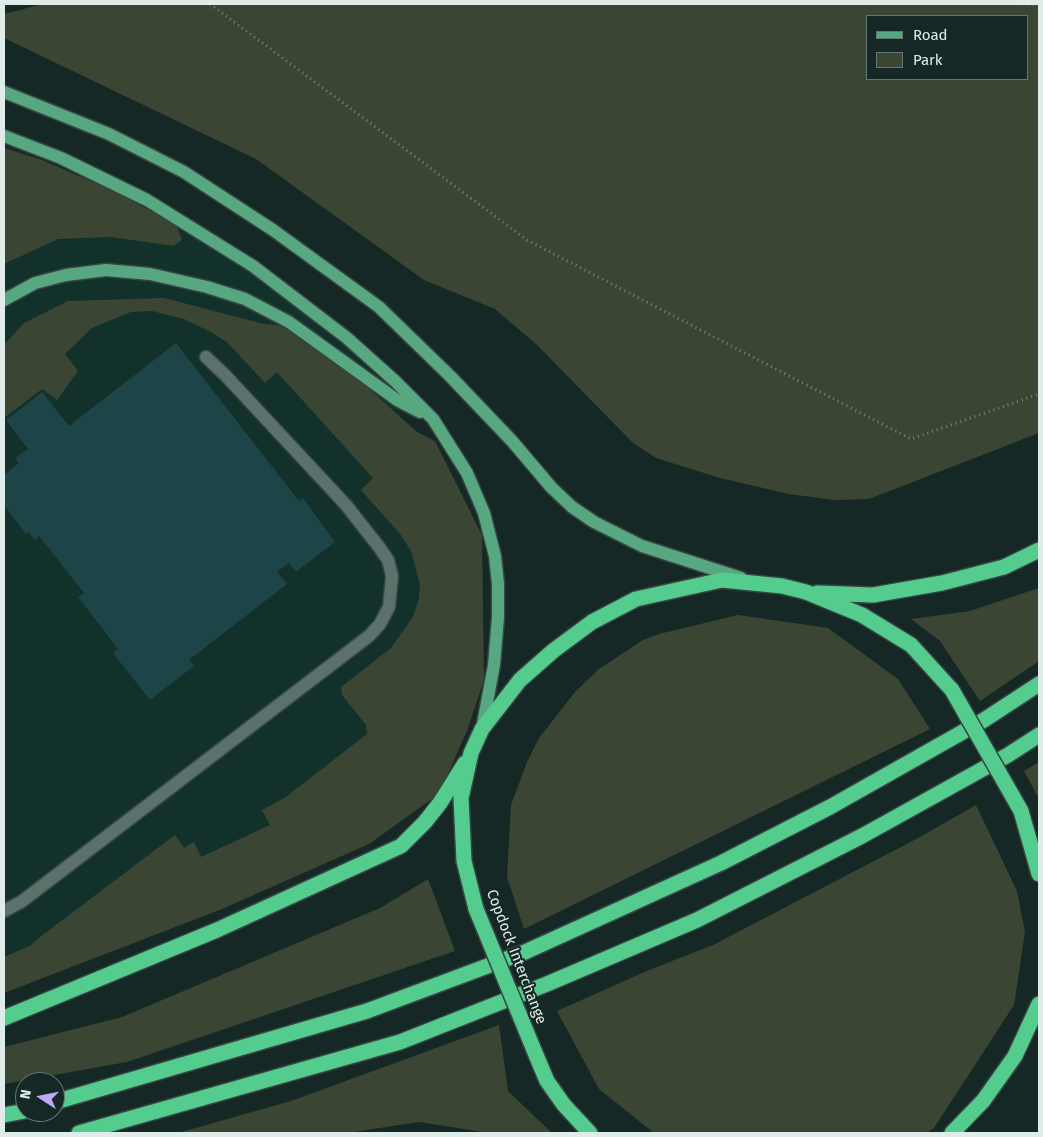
<!DOCTYPE html>
<html>
<head>
<meta charset="utf-8">
<style>
  body { margin:0 }
  #map { position:relative; width:1043px; height:1137px; overflow:hidden; background:#152825; font-family:"Fira Sans",sans-serif }
  canvas { display:block }
  .frame { position:absolute; inset:0; border:5px solid #e0ecea; pointer-events:none }
  .legend { position:absolute; left:866px; top:15px; width:162px; height:65px; box-sizing:border-box; background:#152825; border:1px solid #667674; margin:0; padding:6px 9px; list-style:none; font-size:15px; color:#e0ecea }
  .legend li { display:flex; align-items:center; gap:10px; height:25px }
  .legend b { width:25px; border:1px solid #667674 }
  .north { position:absolute; left:15px; top:1072px; width:50px; height:50px; box-sizing:border-box; background:#152825; border:1px solid #667674; border-radius:50%; rotate:281deg; font-size:14px; font-weight:700; line-height:20px; text-align:center; color:#e0ecea }
  .north::after { content:''; display:block; margin:auto; width:18px; height:22px; background:#bda9f5; clip-path:polygon(50% 0,100% 100%,50% 72%,0 100%) }
</style>
</head>
<body>
<div id="map">
<canvas width="1043" height="1137"></canvas>
<div class="frame"></div>
<ul class="legend">
<li><b style="height:6px;background:#57a880"></b>Road</li>
<li><b style="height:14px;background:#3a4633"></b>Park</li>
</ul>
<div class="north">N</div>
</div>
<script>
const ctx = document.querySelector('canvas').getContext('2d');
ctx.lineJoin = 'round';
function paint(path, color) { ctx.fillStyle = color; ctx.fill(path, 'evenodd'); }
const toPath = rows => new Path2D(rows.map(r => 'M' + r).join(''));
function trace(path, color, width, dash) { ctx.strokeStyle = color; ctx.lineWidth = width; ctx.lineCap = dash ? 'butt' : 'round'; ctx.setLineDash(dash || []); ctx.stroke(path); }
function label(font, color, halo, rows, align = 'center') {
  ctx.font = font + ' "Fira Sans",sans-serif'; ctx.lineWidth = 4; ctx.setLineDash([]); ctx.textBaseline = 'middle'; ctx.strokeStyle = halo; ctx.fillStyle = color; for (const [text, x, y, turn = 0] of rows) {
    ctx.save(); ctx.translate(x, y); ctx.rotate((+turn || 0) * Math.PI / 180); ctx.textAlign = isNaN(turn) ? turn : align; if (halo) ctx.strokeText(text, 0, 0); ctx.fillText(text, 0, 0); ctx.restore();
  }
}
const built = toPath([
  [4,146,147,200,347,338,397,400,429,557,383,771,4,963]
]);
const green = toPath([
  [43,4,1039,4,1039,433,869,499,834,500,789,494,720,478,656,458,633,443,537,345,495,309,424,280,256,159,4,38,4,14],
  [867,16,1027,16,1027,79,867,79],
  [4,148,42,160,118,193,176,225,182,240,173,246,111,237,58,239,4,264],
  [164,298,264,324,278,325,310,340,326,350,417,432,435,441,482,535,484,680,467,731,439,794,369,844,222,909,4,993,4,957,30,946,40,937,175,835,184,848,194,842,201,857,270,825,262,810,286,797,367,734,366,725,342,695,341,687,391,648,413,617,419,598,420,584,411,551,401,535,361,490,373,478,277,372,265,383,227,342,211,332,184,319,152,311,131,312,92,328,65,354,78,371,57,400,42,389,4,418,4,345,24,323,68,301],
  [1039,588,1039,661,980,701,940,641,911,619,970,611],
  [738,615,828,628,898,679,930,729,524,929,507,877,511,805,527,762,539,738,575,692,599,669,643,640,659,634],
  [1039,762,1039,799,1024,771],
  [976,805,1017,891,1025,932,1014,1005,934,1128,926,1133,654,1133,599,1089,557,1011,649,970,713,945,920,837],
  [428,879,455,951,127,1062,4,1084,4,1047,122,1017,380,908],
  [499,1025,508,1091,552,1133,489,1133,419,1122,347,1133,178,1133,291,1101]
]);
const building = toPath([
  [176,343,299,501,303,498,335,542,296,572,289,563,277,572,287,584,189,660,194,666,150,700,113,653,118,649,78,597,84,593,39,536,35,540,29,532,26,534,4,505,4,475,19,463,15,458,28,449,6,420,42,392,69,426]
]);
const path = toPath([
  [210,4,527,240,911,439,1039,394],
  [1023,4,1039,5]
]);
const lane = toPath([
  [4,911,21,902,369,636,380,624,389,607,392,576,388,560,379,547,346,505,225,375,206,357]
]);
const primary = toPath([
  [4,92,109,134,184,172,273,230,379,307,450,376,512,441,551,487,572,507,594,522,642,546,741,578],
  [4,136,61,158,147,200,253,266,347,338,395,381,433,419,467,473,484,513,495,556,498,584,498,617,494,665,482,729],
  [4,300,35,283,66,275,106,270,150,274,207,287,245,299,289,322,397,400,420,412]
]);
const highway = toPath([
  [817,593,873,595,942,583,1004,567,1039,550],
  [1021,811,1039,874],
  [476,909,464,861,461,798,471,753,482,729,520,680,553,651,592,622,636,599,722,580,782,586,806,592,862,615,911,645,952,690],
  [4,1018,217,930,401,846,425,822,440,803,465,763],
  [536,1055,547,1081,564,1105,590,1133],
  [55,1102,367,1011,525,952,721,863,830,807,984,720,1039,684],
  [4,1115,25,1111],
  [79,1133,400,1042,547,984,697,920,862,836,1008,755,1039,735],
  [952,1133,983,1101,1015,1056,1039,1004]
]);
const highwayBridge = toPath([
  [952,690,1021,811],
  [476,909,536,1055]
]);
const streetNames = [
  ["Copdock Interchange",516,957,69]
];
paint(built, '#13312b');
paint(green, '#3a4633');
paint(building, '#1d4447');
trace(lane, '#374643', 15);
trace(primary, '#374643', 15);
trace(highway, '#374643', 18);
trace(path, '#768683', 3, [1, 4]);
trace(lane, '#5b716c', 12);
trace(primary, '#57a880', 12);
trace(highway, '#54cc8d', 15);
trace(highwayBridge, '#374643', 18, []);
trace(highwayBridge, '#54cc8d', 15);
label('15px', '#e0ecea', '#152825', streetNames);
</script>
</body>
</html>
